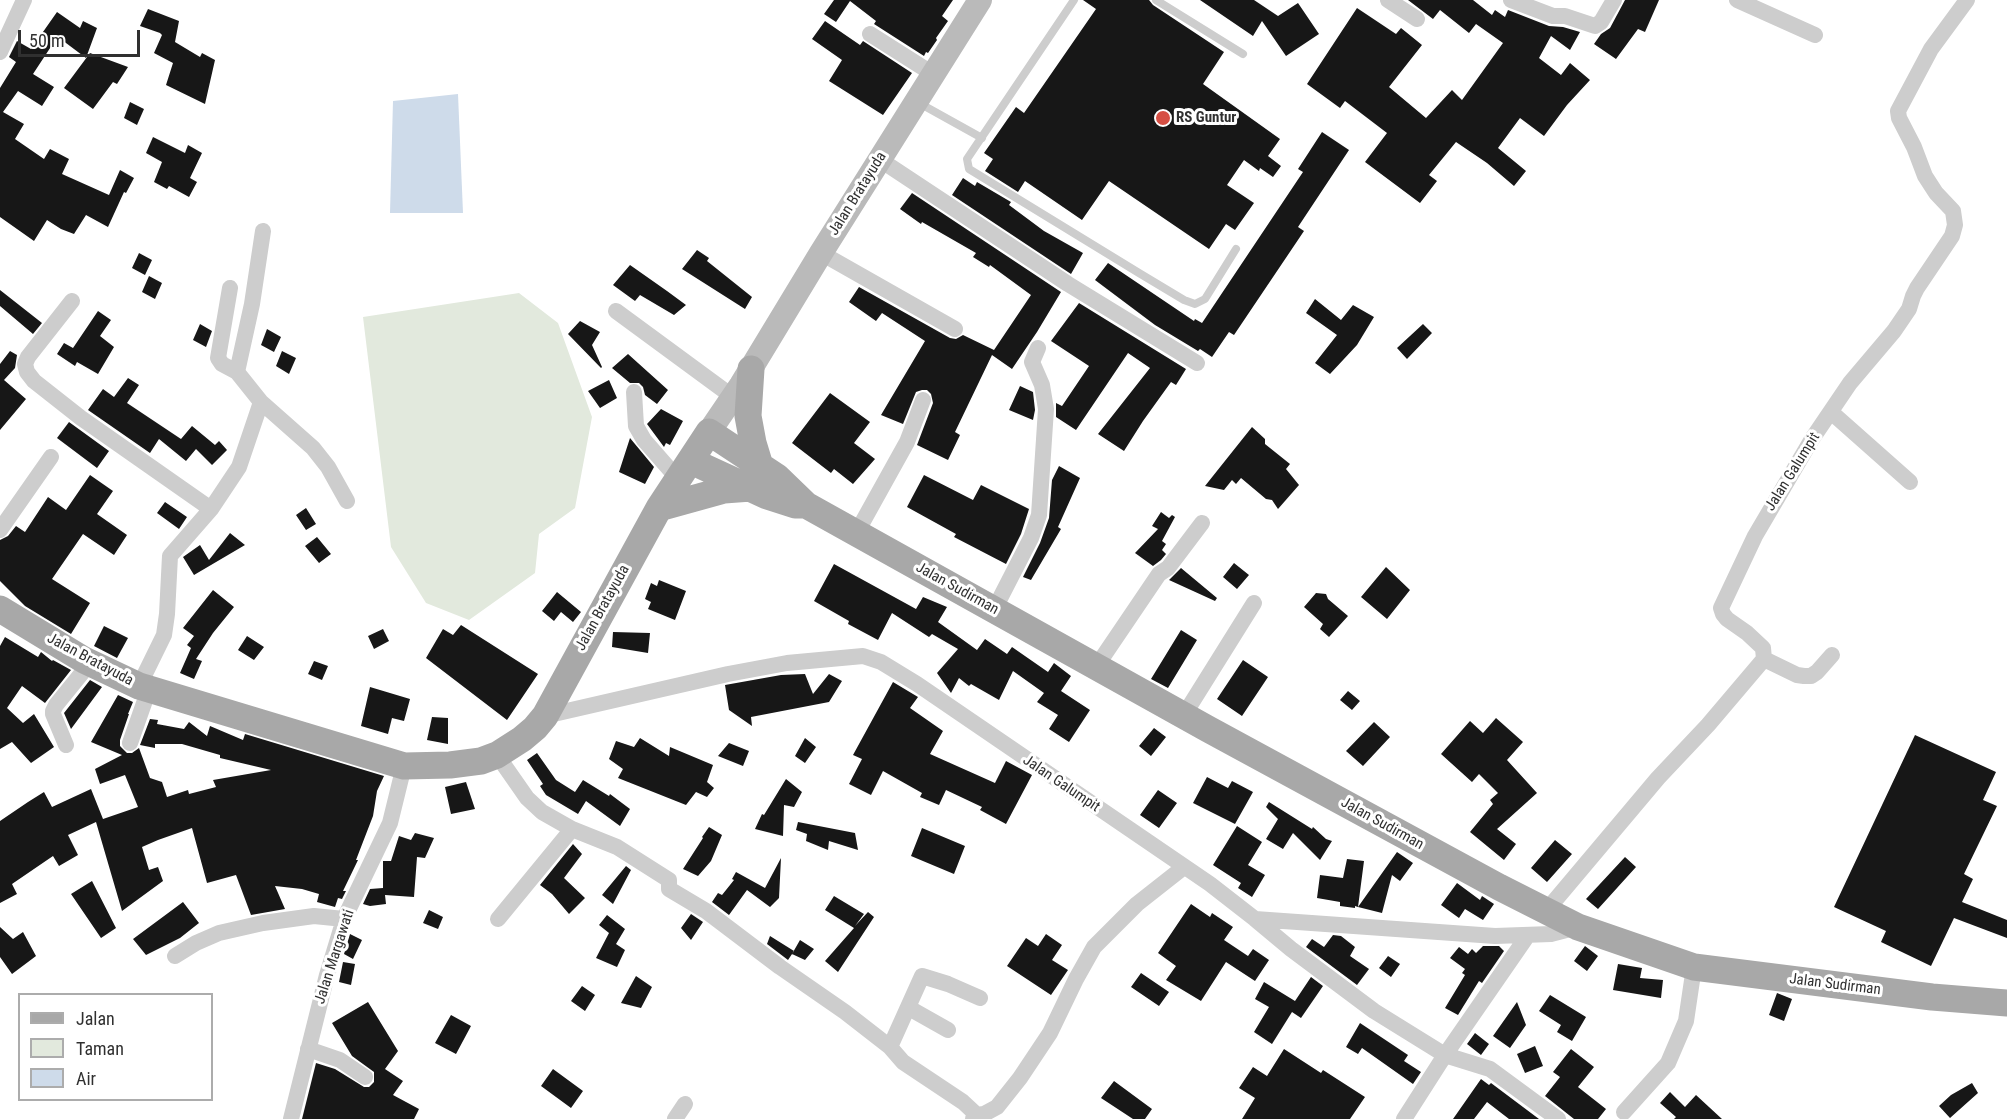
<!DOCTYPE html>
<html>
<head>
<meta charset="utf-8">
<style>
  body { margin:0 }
  #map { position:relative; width:2007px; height:1119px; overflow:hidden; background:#fff; font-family:"Roboto Condensed",sans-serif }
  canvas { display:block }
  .legend { position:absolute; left:18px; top:993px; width:195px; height:108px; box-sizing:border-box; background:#fff; border:2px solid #acacac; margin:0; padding:8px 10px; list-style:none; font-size:18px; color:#303030 }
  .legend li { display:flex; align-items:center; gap:12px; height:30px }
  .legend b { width:30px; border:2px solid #acacac }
  .scale { position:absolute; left:18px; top:30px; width:122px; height:27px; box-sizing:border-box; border:3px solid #303030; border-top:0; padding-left:8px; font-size:18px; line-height:21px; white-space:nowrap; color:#303030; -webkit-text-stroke:4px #fff; paint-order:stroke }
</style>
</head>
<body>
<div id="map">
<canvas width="2007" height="1119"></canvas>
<ul class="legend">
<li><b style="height:8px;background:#a8a8a8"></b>Jalan</li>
<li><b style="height:16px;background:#e2e9dd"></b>Taman</li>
<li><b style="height:16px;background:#cedbea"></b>Air</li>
</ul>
<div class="scale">50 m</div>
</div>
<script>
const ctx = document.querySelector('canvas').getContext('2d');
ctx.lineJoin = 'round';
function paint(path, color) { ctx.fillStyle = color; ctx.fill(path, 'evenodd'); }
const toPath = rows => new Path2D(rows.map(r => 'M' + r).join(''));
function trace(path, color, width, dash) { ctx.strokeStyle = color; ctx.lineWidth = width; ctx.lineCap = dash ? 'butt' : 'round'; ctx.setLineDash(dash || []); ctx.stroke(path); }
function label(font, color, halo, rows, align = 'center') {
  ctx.font = font + ' "Roboto Condensed",sans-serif'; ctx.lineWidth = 6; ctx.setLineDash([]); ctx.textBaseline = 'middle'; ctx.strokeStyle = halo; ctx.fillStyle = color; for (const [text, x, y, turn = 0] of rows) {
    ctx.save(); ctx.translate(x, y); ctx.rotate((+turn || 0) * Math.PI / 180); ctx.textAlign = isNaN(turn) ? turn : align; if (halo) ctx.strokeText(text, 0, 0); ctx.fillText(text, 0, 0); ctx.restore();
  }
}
const green = toPath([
  [519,293,558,323,592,417,575,508,539,534,535,573,469,620,426,603,391,547,363,317]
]);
const water = toPath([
  [458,94,463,213,390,213,393,101]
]);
const building = toPath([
  [834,0,953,0,942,16,948,21,936,38,937,40,928,53,926,52,924,56,874,24,876,21,850,1,836,22,824,14],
  [1083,0,1149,0,1153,5,1224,52,1203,84,1280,139,1268,156,1281,166,1273,177,1260,168,1259,171,1244,160,1227,185,1254,203,1235,230,1226,224,1209,249,1109,181,1082,220,1025,181,1018,192,985,171,993,159,984,153,1016,107,1024,113,1096,9],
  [1200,0,1254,0,1278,16,1298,3,1319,34,1286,56,1262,21,1253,36],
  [1408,0,1473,0,1492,15,1495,10,1505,17,1508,10,1549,26,1563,27,1580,32,1570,50,1551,36,1539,58,1561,75,1570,63,1590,80,1567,105,1544,136,1520,118,1498,148,1526,171,1514,186,1487,163,1456,142,1429,175,1437,181,1420,203,1365,162,1387,133,1345,101,1340,108,1307,84,1357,8,1396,34,1401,28,1422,45,1389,87,1426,118,1452,90,1462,100,1503,43,1476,24,1469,33,1440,10,1433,19],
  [1625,0,1659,0,1645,32,1638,29,1616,59,1594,44,1601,34,1610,28],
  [148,9,179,21,175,42,200,57,202,53,215,60,205,104,166,85,173,63,154,53,162,35,160,33,140,26],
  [57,12,80,28,83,21,97,28,86,58,62,40,60,42,56,39,33,74,54,87,42,106,18,91,3,112,24,124,15,139,44,159,50,149,69,159,62,174,109,195,120,170,134,178,126,193,124,192,108,227,86,215,74,234,61,229,47,220,34,241,0,217,0,88,16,62,9,57,17,41,31,49],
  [825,21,860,45,863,41,912,73,883,115,829,81,842,60,812,39],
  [90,53,128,67,117,84,113,82,93,109,64,88],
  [130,102,144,109,137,125,124,118],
  [1322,132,1349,150,1298,227,1304,231,1234,335,1229,332,1212,357,1200,349,1198,351,1155,325,1095,280,1108,263,1194,321,1195,319,1202,323,1303,172,1298,169],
  [153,137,185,153,188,145,202,153,190,178,197,182,189,197,169,186,167,189,154,182,162,162,146,153],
  [963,178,975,186,977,182,1011,202,1009,205,1044,231,1083,253,1071,274,952,195],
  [912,193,1061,292,1037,332,1012,369,992,355,955,432,960,435,948,460,917,445,933,403,931,394,927,390,922,390,916,392,903,424,881,415,925,341,882,313,876,321,849,302,859,287,950,338,956,339,963,335,994,350,1031,295,990,265,989,267,973,257,976,253,922,222,921,224,900,209],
  [697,250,709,258,707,261,752,297,745,309,682,269],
  [139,253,152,260,145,275,132,268],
  [630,265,667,291,686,305,674,315,640,295,635,301,613,285],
  [149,276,162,283,155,299,142,292],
  [0,290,42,323,33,334,0,306],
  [1315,299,1341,320,1353,305,1374,317,1357,345,1330,374,1315,363,1337,335,1306,313],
  [1079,303,1186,369,1176,385,1171,382,1143,421,1124,451,1098,434,1150,368,1128,353,1076,430,1056,417,1056,403,1062,406,1089,366,1051,341],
  [98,311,111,320,100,336,114,347,98,374,77,362,75,366,57,354,64,343,73,348],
  [580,321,600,332,592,345,602,367,601,368,568,334],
  [200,324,212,331,206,347,193,340],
  [1423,324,1432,333,1407,359,1397,348],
  [267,329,281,337,274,352,261,345],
  [10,351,17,355,15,368,4,380,26,399,0,430,0,364],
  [282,351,296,358,289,374,276,366],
  [628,354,668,390,657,404,645,395,643,387,639,383,630,383,612,368],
  [128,378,139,385,127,403,181,439,192,426,215,445,219,441,227,450,212,465,196,449,186,461,159,439,150,453,88,410,103,389,114,397],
  [609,380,617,398,600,408,588,391],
  [1020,386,1033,392,1035,410,1033,420,1009,410],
  [830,393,870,422,854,443,875,459,853,484,834,469,831,473,792,443],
  [661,409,683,421,670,445,666,443,664,447,647,424],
  [69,422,109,451,97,468,57,438],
  [1252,427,1265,439,1265,444,1290,464,1286,469,1299,485,1278,509,1272,500,1266,499,1241,478,1236,484,1232,480,1224,490,1205,486],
  [630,438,654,467,645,484,619,472],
  [1059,466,1080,478,1058,527,1061,529,1031,580,1023,577,1040,543,1049,518,1052,480],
  [90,475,113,491,97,514,127,535,114,555,83,534,52,579,90,603,71,634,25,606,0,581,0,540,8,536,16,526,25,532,48,497,66,510],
  [924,475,973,500,981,485,1029,509,1021,534,1006,564,954,537,956,534,907,507],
  [165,502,187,517,179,529,157,513],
  [306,508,316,524,306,530,296,515],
  [1161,512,1169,518,1172,515,1175,517,1162,541,1166,544,1162,550,1166,554,1161,560,1153,566,1135,553,1158,529,1152,526],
  [230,533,245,545,194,575,183,557,200,545,209,560],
  [317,537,331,554,319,563,305,546],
  [1234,563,1249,575,1237,589,1223,577],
  [834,564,916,609,923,597,947,607,938,622,977,650,985,639,1007,654,1012,647,1048,672,1054,663,1071,676,1061,691,1090,710,1069,742,1049,729,1058,715,1037,702,1044,693,1013,671,999,700,971,684,969,686,959,678,951,693,937,673,958,649,932,634,929,637,892,613,878,640,848,624,849,621,814,601],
  [1386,567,1410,590,1387,619,1361,597],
  [1181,568,1217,598,1215,601,1169,580],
  [659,580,686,591,675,620,648,609,651,602,645,599,651,583,657,586],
  [213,590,234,607,213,633,196,659,202,661,194,679,180,673,191,648,187,645,194,636,183,628],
  [557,592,581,612,573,622,561,612,554,621,542,611],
  [1316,593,1326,594,1328,599,1348,616,1329,637,1320,629,1323,624,1304,607],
  [461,625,538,674,507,720,426,658,443,629,453,635],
  [104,626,128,638,117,658,94,646],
  [383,629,389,641,374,649,368,636],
  [1181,630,1197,640,1168,688,1151,679],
  [613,632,650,633,648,653,612,647],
  [247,636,264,647,254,660,238,650],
  [5,637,38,657,41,652,52,661,53,660,71,670,45,703,22,686,7,708,23,723,34,714,54,747,31,763,12,742,0,749,0,646],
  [1243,660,1268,677,1242,716,1217,699],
  [314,661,328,666,322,680,308,674],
  [805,674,813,694,829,674,842,681,829,702,751,717,752,726,729,710,725,685,781,675],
  [90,680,102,687,71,729,64,713],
  [893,682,918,697,910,708,943,731,930,754,995,783,1006,761,1032,775,1006,824,980,810,982,807,946,790,939,805,920,797,922,793,883,771,871,795,849,784,862,759,853,755],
  [370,687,410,699,404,721,392,718,388,734,361,726],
  [1348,691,1360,701,1352,710,1340,700],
  [118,695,133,702,128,714,129,714,120,740,120,746,127,753,132,753,139,748,150,778,162,782,167,797,188,790,189,794,216,787,213,780,271,770,220,758,220,755,182,744,155,744,155,748,140,745,150,719,158,720,157,724,184,729,189,722,207,736,210,726,243,740,245,734,384,776,377,791,373,816,356,860,358,860,343,891,346,891,342,899,338,898,335,907,317,902,319,894,302,889,275,886,285,909,251,915,236,875,207,883,192,828,158,840,142,847,149,870,158,867,163,881,122,911,96,822,68,835,78,855,59,866,53,856,12,884,17,894,0,903,0,821,28,802,44,792,52,807,91,789,103,819,138,807,125,775,100,784,95,769,122,755,91,742],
  [432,717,448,718,448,744,427,740],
  [1496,718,1523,742,1507,760,1537,793,1497,829,1516,844,1504,860,1470,832,1493,804,1490,800,1498,793,1479,774,1472,782,1441,754,1470,721,1483,733],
  [1374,722,1390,737,1363,766,1346,751],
  [1154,728,1166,737,1151,756,1139,746],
  [1915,735,1996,772,1983,800,1997,806,1964,874,1973,879,1962,902,2007,920,2007,938,1954,918,1931,966,1881,942,1886,931,1834,907],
  [640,738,669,756,670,747,713,765,707,782,714,788,707,797,696,792,686,805,618,778,623,769,609,759,616,741,634,747],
  [805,738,816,747,805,763,795,756],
  [729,743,749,751,743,766,718,756],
  [537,753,556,780,575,792,583,780,609,796,610,794,630,809,620,826,586,801,578,814,546,795,540,786,543,784,527,760],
  [1207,777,1228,788,1232,781,1253,792,1235,824,1193,803],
  [786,779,802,792,794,807,784,805,783,836,755,829,762,814,764,815],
  [466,782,475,809,451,814,445,787],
  [1158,790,1177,803,1159,828,1140,815],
  [1269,802,1312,829,1313,827,1326,839,1332,841,1320,860,1293,833,1283,849,1266,839,1278,819,1266,807],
  [798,822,855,833,858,850,829,841,828,850,806,841,807,834,796,830],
  [1237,826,1262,842,1248,865,1265,875,1252,897,1238,888,1241,883,1213,865],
  [709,827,722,835,711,861,698,876,683,869,703,838,702,837],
  [922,828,965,846,954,874,911,856],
  [415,833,434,838,425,858,417,857,414,897,385,895,386,904,370,906,363,904,370,889,383,888,383,861,391,861,399,836,411,840],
  [1555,840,1572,854,1547,882,1531,868],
  [573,844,582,854,564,878,585,898,569,914,552,894,540,885],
  [1397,852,1413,863,1400,881,1392,875,1382,913,1358,907],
  [1625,857,1636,867,1598,909,1586,899],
  [781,858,779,898,770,907,747,890,729,915,712,902,718,893,722,895,734,880,732,879,736,872,765,888],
  [1347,859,1364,861,1358,907,1355,906,1355,908,1340,906,1340,902,1317,898,1320,875,1343,878],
  [626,866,631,870,613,904,602,895],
  [92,881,116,928,101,938,71,894],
  [1457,883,1480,900,1482,896,1494,904,1483,920,1465,909,1459,918,1441,905],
  [834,896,864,914,855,926,868,912,874,917,838,972,825,961,854,928,825,910],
  [183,902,199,923,180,938,146,955,133,939],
  [1191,904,1210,917,1212,913,1233,927,1224,940,1248,956,1253,949,1269,960,1255,981,1226,962,1201,1001,1166,980,1176,966,1158,953],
  [429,910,443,917,438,929,423,923],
  [691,914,703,922,691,940,681,928],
  [607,915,625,929,616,944,625,950,617,967,596,958,609,933,599,925],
  [0,927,13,939,23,932,36,956,12,974,0,957],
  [350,934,362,940,353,959,344,954],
  [1046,934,1062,945,1052,960,1068,970,1051,995,1007,966,1026,938,1038,946],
  [1333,935,1341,936,1355,947,1350,956,1369,969,1357,985,1306,947,1312,939,1324,947],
  [770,936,794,951,788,960,767,944],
  [800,940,814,949,805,960,792,954],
  [1483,946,1499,946,1504,951,1482,983,1479,981,1458,1015,1445,1008,1465,975,1462,973,1465,969,1450,958,1459,947,1468,954,1472,949,1476,953],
  [1585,946,1598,956,1587,971,1574,961],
  [1388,956,1400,964,1391,977,1379,968],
  [343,962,355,964,351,985,339,982],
  [1618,964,1642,968,1640,978,1663,980,1661,998,1613,990],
  [1141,973,1169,992,1159,1006,1131,987],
  [636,976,652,987,641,1008,621,1003],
  [1311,977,1323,986,1301,1018,1292,1012,1272,1044,1254,1032,1269,1007,1255,999,1264,982,1295,1001],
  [582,986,595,995,585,1011,571,1001],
  [1777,993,1792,999,1784,1021,1769,1015],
  [1550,995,1586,1017,1572,1041,1557,1032,1561,1025,1539,1011],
  [368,1002,398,1051,385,1069,403,1081,393,1095,419,1109,414,1119,302,1119,316,1063,335,1069,364,1087,369,1087,374,1082,374,1072,352,1056,332,1023],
  [1517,1002,1526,1025,1510,1048,1493,1036],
  [451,1015,471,1026,456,1054,435,1043],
  [1360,1023,1408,1055,1404,1061,1421,1072,1413,1084,1362,1048,1358,1054,1346,1047],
  [1475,1033,1489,1044,1481,1055,1467,1044],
  [1535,1046,1543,1066,1525,1073,1517,1054],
  [1284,1049,1321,1073,1323,1070,1365,1097,1350,1119,1242,1119,1255,1098,1239,1088,1253,1067,1267,1076],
  [1571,1049,1594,1067,1578,1087,1606,1109,1598,1119,1574,1119,1545,1096,1560,1077,1553,1072],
  [553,1069,583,1091,571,1108,541,1086],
  [1481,1079,1489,1085,1491,1083,1539,1119,1509,1119,1487,1102,1474,1119,1453,1119],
  [1114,1081,1152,1109,1145,1119,1133,1119,1101,1098],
  [1972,1083,1978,1093,1950,1118,1939,1106,1951,1095],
  [1670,1092,1685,1107,1696,1095,1722,1119,1674,1119,1676,1117,1660,1103]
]);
const lane = toPath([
  [1074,0,967,159,969,169,1139,273,1184,300,1195,304,1205,299,1236,249],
  [1156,0,1243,54],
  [919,103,982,138]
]);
const street = toPath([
  [1388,0,1417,19],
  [1511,0,1553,16,1565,16,1595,26,1601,22,1614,0],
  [1737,0,1815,35],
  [870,34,933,74],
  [0,52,24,0],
  [879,159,1068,284,1197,363],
  [821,253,955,329],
  [230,288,218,358,222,364,237,372],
  [72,301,28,357,25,364,27,372,34,381,81,418,211,509],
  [616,311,733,397],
  [634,392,636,426,644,440,678,479],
  [261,402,237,372,252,304,263,231],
  [1831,412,1910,482],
  [0,530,51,457],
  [857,532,907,442,923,400],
  [994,610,1031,538,1039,515,1046,409,1042,385,1032,362,1038,348],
  [1764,659,1797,675,1804,676,1811,676,1817,672,1832,655],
  [1096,667,1159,574,1168,568,1202,523],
  [139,686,164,635,167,614,170,556,211,509,239,467,261,402,313,448,328,467,347,501],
  [1184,715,1254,603],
  [545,716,728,674,787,663,863,656,881,662,917,684,1210,884,1255,919,1495,936,1551,934,1578,927],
  [130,743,149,689],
  [66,745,53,714,53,711,56,705,90,663],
  [497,755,527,798,542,812,572,829,498,919],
  [572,829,617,847,669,880,669,889,706,911,780,967,845,1012,890,1047,903,1062,963,1102,977,1115],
  [1546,911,1658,778,1708,725,1764,659,1763,648,1747,633,1727,619,1723,614,1721,608,1755,536,1812,439,1850,383,1894,331,1909,309,1913,296,1917,288,1952,236,1955,225,1953,211,1936,193,1925,176,1914,147,1899,118,1898,111,1931,49,1967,0],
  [1255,919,1291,949,1374,1011,1445,1055,1490,1069,1558,1119],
  [175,956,196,943,219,933,263,923,314,916,344,919],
  [909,1008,948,1030],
  [890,1047,922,976,948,984,980,998],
  [308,1049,340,1060,365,1077],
  [1624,1112,1668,1063,1686,1021,1694,967],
  [291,1119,327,975,344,919,390,823,404,766],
  [675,1119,685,1104],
  [973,1119,977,1115,984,1114,997,1107,1020,1078,1050,1033,1076,979,1094,947,1137,904,1184,867],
  [1404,1119,1445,1055,1528,935]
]);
const secondary = toPath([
  [709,432,741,385,821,253,980,0]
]);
const primary = toPath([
  [751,369,748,416,753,443,760,466],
  [691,461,767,496,795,505,806,505],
  [659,508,724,490,751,488],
  [0,609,84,660,139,686,404,766,450,765,481,761,497,755,522,739,535,728,545,716,659,508,709,432,777,477,806,505,1208,729,1499,887,1578,927,1694,967,1932,997,2007,1003]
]);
const markers = [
  [1163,118,8,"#d64f44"]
];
const poiNames = [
  ["RS Guntur",1176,118]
];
const streetNames = [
  ["Jalan Bratayuda",858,194,-58],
  ["Jalan Galumpit",1793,472,-58],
  ["Jalan Sudirman",957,589,29],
  ["Jalan Bratayuda",603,608,-61],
  ["Jalan Bratayuda",90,660,28],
  ["Jalan Galumpit",1061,784,34],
  ["Jalan Sudirman",1382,824,29],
  ["Jalan Margawati",335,957,-72],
  ["Jalan Sudirman",1835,985,7]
];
paint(green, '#e2e9dd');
paint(water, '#cedbea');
paint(building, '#171717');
trace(lane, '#cdcdcd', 8);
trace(street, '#cdcdcd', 16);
trace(secondary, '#bababa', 24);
trace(primary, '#a8a8a8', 27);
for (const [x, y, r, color] of markers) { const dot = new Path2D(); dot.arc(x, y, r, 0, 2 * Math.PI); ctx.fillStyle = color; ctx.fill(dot); trace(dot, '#fff', 2); }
label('bold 15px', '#303030', '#fff', poiNames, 'left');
label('15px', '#303030', '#fff', streetNames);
</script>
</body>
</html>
